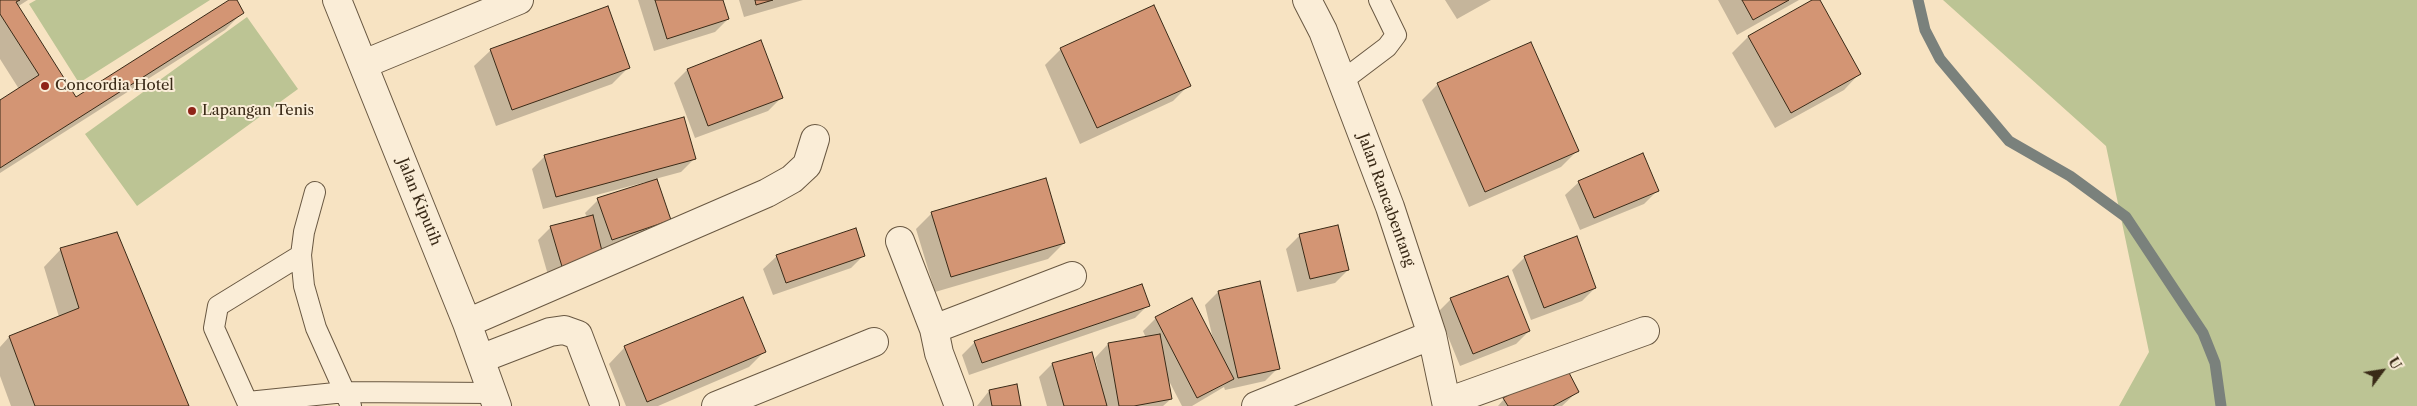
<!DOCTYPE html>
<html>
<head>
<meta charset="utf-8">
<style>
  body { margin:0 }
  #map { position:relative; width:2417px; height:406px; overflow:hidden; background:#f7e3c2; font-family:"Libre Caslon Text",serif }
  canvas { display:block }
  .north { position:absolute; left:2357px; top:346px; width:50px; height:50px; -webkit-text-stroke:4px #faedd7; paint-order:stroke; rotate:59deg; font-size:14px; font-weight:700; line-height:20px; text-align:center; color:#3a2a17 }
  .north::after { content:''; display:block; margin:auto; width:18px; height:22px; background:#3a2a17; clip-path:polygon(50% 0,100% 100%,50% 72%,0 100%) }
</style>
</head>
<body>
<div id="map">
<canvas width="2417" height="406"></canvas>
<div class="north">U</div>
</div>
<script>
const ctx = document.querySelector('canvas').getContext('2d');
ctx.lineJoin = 'round';
function paint(path, color) { ctx.fillStyle = color; ctx.fill(path, 'evenodd'); }
const toPath = rows => new Path2D(rows.map(r => 'M' + r).join(''));
function trace(path, color, width, dash) { ctx.strokeStyle = color; ctx.lineWidth = width; ctx.lineCap = dash ? 'butt' : 'round'; ctx.setLineDash(dash || []); ctx.stroke(path); }
function label(font, color, halo, rows, align = 'center') {
  ctx.font = font + ' "Libre Caslon Text",serif'; ctx.lineWidth = 4; ctx.setLineDash([]); ctx.textBaseline = 'middle'; ctx.strokeStyle = halo; ctx.fillStyle = color; for (const [text, x, y, turn = 0] of rows) {
    ctx.save(); ctx.translate(x, y); ctx.rotate((+turn || 0) * Math.PI / 180); ctx.textAlign = isNaN(turn) ? turn : align; if (halo) ctx.strokeText(text, 0, 0); ctx.fillText(text, 0, 0); ctx.restore();
  }
}
const green = toPath([
  [36,0,210,0,79,83,29,4],
  [1943,0,2417,0,2417,406,2119,406,2149,352,2106,146],
  [247,17,298,89,137,206,85,134]
]);
const shadow = toPath([
  [0,0,28,0,17,7,75,99,231,0,235,0,243,12,225,30,0,173,0,101,19,89,0,59],
  [638,0,722,0,728,19,715,32,654,51],
  [739,0,803,0,744,17],
  [1445,0,1491,0,1457,19],
  [1718,0,1799,0,1737,35],
  [1814,0,1818,0,1860,73,1844,90,1775,128,1732,53,1748,37],
  [760,42,781,98,768,111,695,138,674,83,687,70],
  [1061,49,1189,85,1173,101,1080,144,1045,65],
  [491,50,628,68,612,84,496,126,474,66],
  [1438,84,1577,151,1561,167,1469,207,1422,100],
  [545,156,694,159,681,172,655,179,669,220,590,271,550,282,538,240,551,227,587,217,585,213,598,200,646,184,646,182,543,209,532,169],
  [1579,182,1657,191,1644,204,1580,230,1565,195],
  [932,213,1064,243,1048,259,935,292,916,229],
  [1337,226,1348,270,1335,283,1297,292,1286,249,1299,236],
  [61,249,187,406,11,406,0,376,0,347,9,337,59,317,44,267],
  [864,255,851,268,773,295,763,269,777,256],
  [1525,257,1595,288,1582,301,1531,320,1512,270],
  [1218,292,1278,368,1265,381,1225,390,1224,387,1192,406,1182,406,1168,379,1171,399,1163,406,1047,406,1039,377,1052,364,1091,354,1096,370,1098,370,1095,358,1108,344,1146,338,1143,331,1156,318,1213,339,1205,305],
  [1451,299,1529,331,1516,344,1460,366,1438,312],
  [1148,305,1135,318,969,375,962,355,975,342],
  [625,347,765,351,749,367,658,406,626,406,609,364],
  [989,391,1020,406,977,406],
  [1577,392,1562,406,1498,406,1504,399]
]);
const stream = toPath([
  [1918,0,1925,30,1940,59,2009,141,2070,176,2126,217,2203,333,2215,363,2221,406]
]);
const building = toPath([
  [0,0,20,0,16,2,76,97,229,0,237,0,244,13,0,168,0,100,39,75,0,14,0,0],
  [655,0,723,0,729,19,667,39,655,0],
  [755,0,773,0,756,5,755,0],
  [1742,0,1789,0,1753,20,1742,0],
  [1812,0,1820,0,1861,74,1791,113,1748,36,1812,0],
  [1154,5,1191,86,1097,128,1060,48,1154,5],
  [608,6,630,68,512,110,490,49,608,6],
  [761,40,783,98,708,126,687,69,761,40],
  [1531,42,1579,151,1485,192,1437,83,1531,42],
  [684,117,696,159,556,197,544,155,684,117],
  [1643,153,1659,191,1594,218,1578,181,1643,153],
  [1046,178,1065,243,951,277,931,212,1046,178],
  [657,179,671,220,612,240,597,198,657,179],
  [593,215,604,259,563,270,550,226,593,215],
  [1338,225,1349,270,1310,279,1299,234,1338,225],
  [856,228,865,256,786,283,776,255,856,228],
  [117,232,189,406,35,406,9,336,79,308,60,248,117,232],
  [1577,236,1596,288,1544,308,1524,256,1577,236],
  [1508,276,1530,331,1473,354,1450,298,1508,276],
  [1260,281,1280,369,1238,378,1218,291,1260,281],
  [1142,284,1150,306,982,363,974,341,1142,284],
  [743,297,766,352,647,402,624,346,743,297],
  [1192,298,1234,379,1197,398,1155,317,1192,298],
  [1160,334,1172,399,1134,406,1119,406,1108,343,1160,334],
  [1092,352,1107,406,1064,406,1052,363,1092,352],
  [1565,365,1579,392,1553,406,1508,406,1503,398,1565,365],
  [1017,384,1021,406,992,406,989,390,1017,384]
]);
const lane = toPath([
  [1342,81,1387,47,1396,35,1379,0],
  [315,192,304,232,301,255,304,286,316,328,351,406],
  [248,402,345,392,492,393],
  [249,406,214,328,218,306,301,255]
]);
const street = toPath([
  [337,0,467,323,497,406],
  [1307,0,1323,31,1390,207,1432,335,1447,406],
  [364,64,519,0],
  [900,241,934,329,939,353,959,406],
  [467,323,767,193,792,179,807,165,815,139],
  [934,329,1072,276],
  [480,359,550,332,564,330,578,335,605,406],
  [1447,402,1645,331],
  [716,406,874,342],
  [1256,406,1432,335]
]);
const markers = [
  [45,86,5,"#8f2418"],
  [192,111,5,"#8f2418"]
];
const poiNames = [
  ["Concordia Hotel",55,86],
  ["Lapangan Tenis",202,111]
];
const streetNames = [
  ["Jalan Rancabentang",1386,200,70],
  ["Jalan Kiputih",419,202,68]
];
paint(green, '#bcc494');
paint(shadow, '#0003');
trace(stream, '#7a817c', 11);
paint(building, '#d39574');
trace(building, '#3a2a17', 1);
trace(lane, '#695842', 22);
trace(street, '#695842', 30);
trace(lane, '#faedd7', 20);
trace(street, '#faedd7', 28);
for (const [x, y, r, color] of markers) { const dot = new Path2D(); dot.arc(x, y, r, 0, 2 * Math.PI); ctx.fillStyle = color; ctx.fill(dot); trace(dot, '#faedd7', 2); }
label('15px', '#3a2a17', '#faedd7', poiNames, 'left');
label('15px', '#3a2a17', '#faedd7', streetNames);
</script>
</body>
</html>
